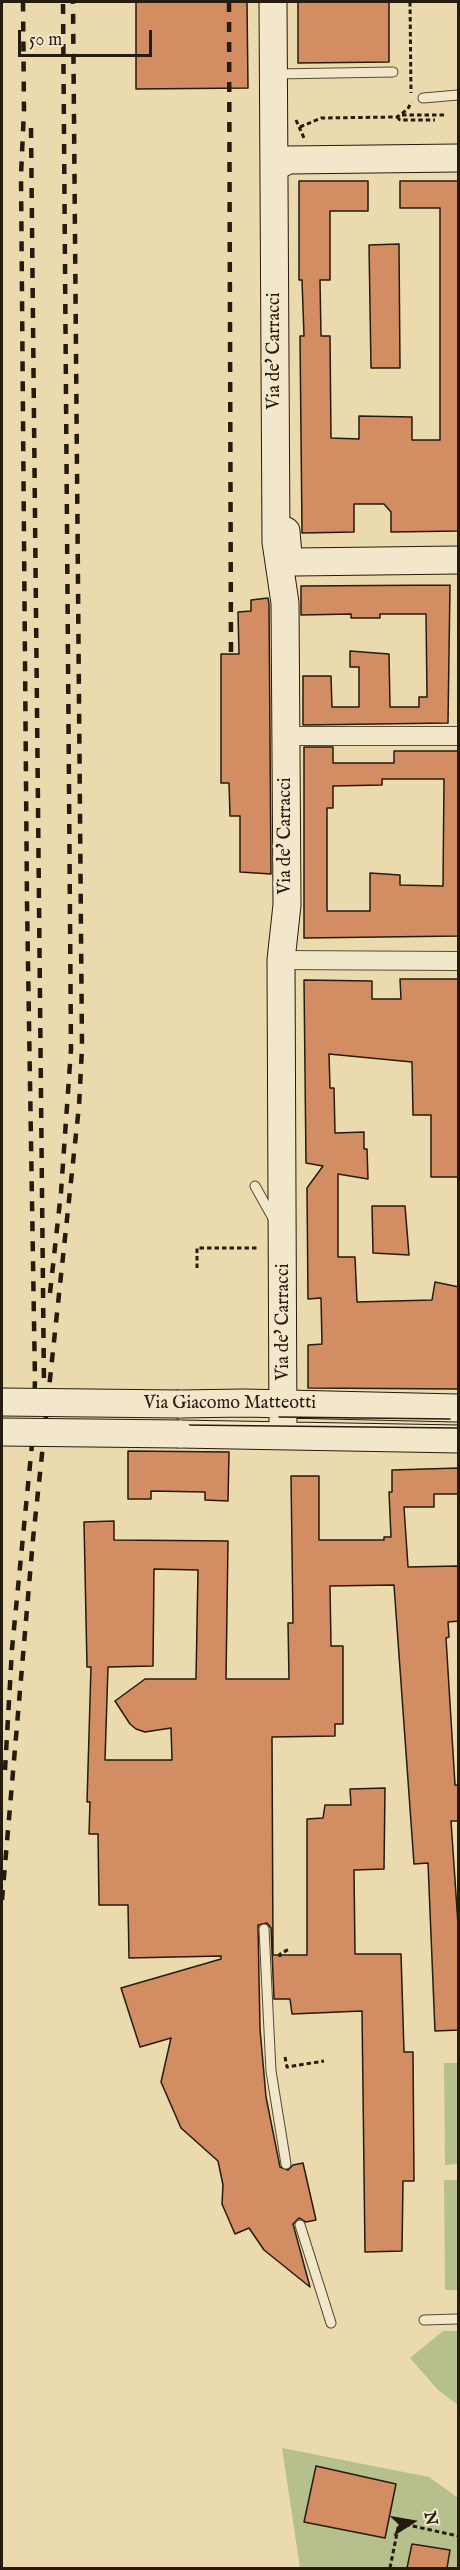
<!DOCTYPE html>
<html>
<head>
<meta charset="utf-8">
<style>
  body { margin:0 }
  #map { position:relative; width:460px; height:2570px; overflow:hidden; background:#ebdaad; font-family:"IM FELL English",serif }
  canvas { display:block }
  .frame { position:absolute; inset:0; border:3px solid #261b0f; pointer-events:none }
  .north { position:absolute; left:382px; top:2492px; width:60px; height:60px; -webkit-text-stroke:4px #f2e7ca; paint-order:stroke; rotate:79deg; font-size:16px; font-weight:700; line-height:24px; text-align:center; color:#261b0f }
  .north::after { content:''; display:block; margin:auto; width:21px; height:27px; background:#261b0f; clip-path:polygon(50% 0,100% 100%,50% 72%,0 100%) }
  .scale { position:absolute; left:18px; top:30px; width:134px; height:27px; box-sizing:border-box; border:3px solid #261b0f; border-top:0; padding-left:8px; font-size:18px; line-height:21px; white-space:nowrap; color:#261b0f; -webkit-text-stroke:4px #f2e7ca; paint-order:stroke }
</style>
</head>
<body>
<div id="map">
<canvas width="460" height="2570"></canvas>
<div class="frame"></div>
<div class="north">N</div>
<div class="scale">50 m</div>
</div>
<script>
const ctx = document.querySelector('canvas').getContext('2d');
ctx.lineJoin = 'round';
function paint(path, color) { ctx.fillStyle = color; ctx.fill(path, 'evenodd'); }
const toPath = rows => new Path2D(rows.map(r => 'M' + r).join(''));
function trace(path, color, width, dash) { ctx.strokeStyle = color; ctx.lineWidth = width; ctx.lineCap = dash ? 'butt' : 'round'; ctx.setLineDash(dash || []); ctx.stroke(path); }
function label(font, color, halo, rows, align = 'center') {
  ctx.font = font + ' "IM FELL English",serif'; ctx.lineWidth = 6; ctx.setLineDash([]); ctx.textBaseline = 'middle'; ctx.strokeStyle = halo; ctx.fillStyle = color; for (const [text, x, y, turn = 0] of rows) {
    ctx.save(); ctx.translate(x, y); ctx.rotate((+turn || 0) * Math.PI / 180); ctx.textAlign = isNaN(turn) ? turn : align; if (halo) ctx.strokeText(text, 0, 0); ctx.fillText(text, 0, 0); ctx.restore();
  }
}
const green = toPath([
  [444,2063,458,2063,458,2164,445,2165],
  [444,2180,458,2180,458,2290,445,2290],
  [443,2331,458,2331,458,2405,438,2390,410,2358],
  [282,2448,429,2477,458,2498,458,2568,300,2568]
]);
const building = toPath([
  [136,2,247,2,248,88,136,89,136,2],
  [298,2,389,2,389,62,298,63,298,2],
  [299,181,368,181,368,211,330,211,330,280,320,280,321,336,330,336,331,438,359,439,359,416,412,417,412,440,440,440,440,208,400,208,400,181,459,181,459,531,391,532,391,512,384,504,354,504,354,532,302,533,300,336,304,336,302,280,299,280,299,181],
  [399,244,400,368,371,368,369,245,399,244],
  [450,585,448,723,303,725,303,676,331,676,332,707,359,707,359,667,350,667,350,651,389,654,390,707,419,707,419,697,427,697,426,614,380,614,380,618,351,618,351,614,301,615,301,586,450,585],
  [268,598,269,604,271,874,240,872,240,816,230,816,229,783,221,783,221,654,239,654,238,612,251,611,251,600,268,598],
  [304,747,333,747,333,763,394,763,394,751,459,751,459,936,304,938,304,747],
  [382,779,444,779,443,886,400,885,400,875,370,873,370,911,327,911,327,808,333,808,333,786,382,785,382,779],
  [400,979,459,979,459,1177,431,1177,431,1115,413,1115,412,1062,329,1054,330,1088,334,1088,335,1133,364,1132,364,1149,367,1149,368,1179,338,1174,338,1257,355,1257,357,1302,432,1300,435,1282,459,1287,459,1389,308,1388,308,1345,322,1344,321,1298,308,1299,307,1188,323,1166,306,1163,304,980,372,981,372,999,401,999,400,979],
  [372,1206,405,1206,409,1255,373,1253,372,1206],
  [128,1451,229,1452,228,1501,205,1500,205,1492,151,1491,151,1499,128,1499,128,1451],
  [459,1468,459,1494,434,1494,434,1507,404,1507,408,1567,458,1566,459,1621,448,1622,449,1637,446,1638,455,1785,459,1785,459,1821,451,1821,459,1939,459,2030,435,2031,428,1863,414,1864,394,1585,330,1586,331,1646,343,1646,343,1724,335,1724,335,1736,272,1737,273,1955,307,1955,307,1819,323,1818,325,1805,351,1805,350,1789,385,1788,384,1869,354,1870,355,1954,401,1954,404,2052,413,2052,414,2181,403,2181,402,2251,365,2252,362,2011,292,2014,290,1999,274,1999,271,1928,267,1923,258,1925,260,2029,266,2097,280,2167,288,2170,293,2165,303,2163,316,2220,306,2222,299,2218,293,2224,310,2287,264,2250,249,2228,235,2234,222,2204,223,2185,218,2161,181,2128,161,2082,171,2038,140,2047,121,1988,221,1959,221,1956,129,1958,128,1905,99,1905,98,1834,89,1834,90,1802,87,1802,91,1667,87,1667,84,1522,114,1521,114,1540,228,1541,226,1679,289,1679,288,1623,293,1623,291,1476,319,1476,319,1540,384,1540,384,1537,391,1537,389,1492,392,1492,392,1470,459,1468],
  [154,1569,198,1570,196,1679,145,1679,115,1701,130,1724,136,1729,145,1732,171,1728,172,1760,105,1760,108,1667,153,1666,154,1569],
  [316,2466,396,2484,385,2538,304,2522,316,2466],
  [412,2544,450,2550,447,2568,407,2568,412,2544]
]);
const path = toPath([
  [410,2,411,93],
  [402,115,445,115],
  [397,117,400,120,435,120],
  [296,120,304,138],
  [300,127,321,118,397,117,408,109,411,102],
  [197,1268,197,1248,259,1248],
  [280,1957,280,1954,289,1949],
  [285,2057,287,2067,324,2061],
  [390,2568,399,2523,458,2536]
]);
const lane = toPath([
  [276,74,393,72],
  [423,98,458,95],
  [255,1186,274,1220],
  [264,1929,271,2071,286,2164],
  [300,2225,331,2323],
  [424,2320,458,2319]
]);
const street = toPath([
  [286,736,458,736],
  [281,960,458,961]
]);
const secondary = toPath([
  [273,2,276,542,285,603,287,905,281,960,283,1436],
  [275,167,288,160,458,158],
  [286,531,288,555,295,562,458,560],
  [179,1404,244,1403,458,1408],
  [179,1434,458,1439]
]);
const tram = toPath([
  [279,1417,450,1419],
  [2,1423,458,1428]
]);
const rail = toPath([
  [229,2,231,654],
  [31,128,44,1385],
  [50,1293,61,1192,71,1049,63,2],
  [5,1770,12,1649,33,1434,35,1380,27,903,21,175,24,110,23,2],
  [2,1900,33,1539,79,1106,82,1048,73,2]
]);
const secondaryBridge = toPath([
  [2,1402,179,1404],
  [2,1432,179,1434]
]);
const streetNames = [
  ["Via de' Carracci",275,351,-90],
  ["Via de' Carracci",286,836,-90],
  ["Via de' Carracci",284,1322,-90],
  ["Via Giacomo Matteotti",230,1404]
];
paint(green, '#b5c08c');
paint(building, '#d38d63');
trace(building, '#261b0f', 1.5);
trace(lane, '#574b36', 11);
trace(street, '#574b36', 20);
trace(secondary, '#261b0f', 29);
trace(path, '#261b0f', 3, [4.5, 3]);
trace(lane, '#f2e7ca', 9);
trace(street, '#f2e7ca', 18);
trace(secondary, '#f2e7ca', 27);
trace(tram, '#261b0f', 1.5);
trace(rail, '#261b0f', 4.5, [10, 10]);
trace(secondaryBridge, '#261b0f', 29, []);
trace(secondaryBridge, '#f2e7ca', 27);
label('18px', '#261b0f', '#f2e7ca', streetNames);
</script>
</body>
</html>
